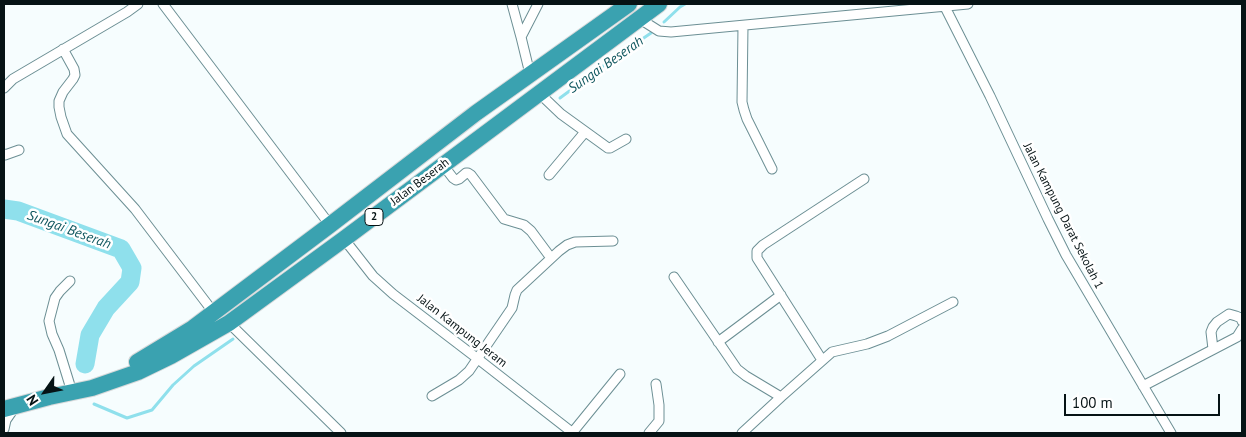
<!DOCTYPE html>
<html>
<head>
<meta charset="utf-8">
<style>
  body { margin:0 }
  #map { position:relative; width:1246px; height:437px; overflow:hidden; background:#f6fdfe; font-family:"PT Sans",sans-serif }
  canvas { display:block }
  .frame { position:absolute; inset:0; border:5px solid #061315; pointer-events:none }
  .north { position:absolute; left:20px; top:367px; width:50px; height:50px; -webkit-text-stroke:4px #fff; paint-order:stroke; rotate:237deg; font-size:14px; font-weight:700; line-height:20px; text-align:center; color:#061315 }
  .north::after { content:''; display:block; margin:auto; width:18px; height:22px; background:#061315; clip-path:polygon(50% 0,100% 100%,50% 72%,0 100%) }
  .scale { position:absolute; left:1064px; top:394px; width:156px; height:22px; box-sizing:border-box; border:2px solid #061315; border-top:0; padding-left:6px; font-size:15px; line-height:18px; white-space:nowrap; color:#061315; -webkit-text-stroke:4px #fff; paint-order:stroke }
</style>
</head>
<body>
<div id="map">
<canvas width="1246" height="437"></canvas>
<div class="frame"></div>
<div class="north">N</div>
<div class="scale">100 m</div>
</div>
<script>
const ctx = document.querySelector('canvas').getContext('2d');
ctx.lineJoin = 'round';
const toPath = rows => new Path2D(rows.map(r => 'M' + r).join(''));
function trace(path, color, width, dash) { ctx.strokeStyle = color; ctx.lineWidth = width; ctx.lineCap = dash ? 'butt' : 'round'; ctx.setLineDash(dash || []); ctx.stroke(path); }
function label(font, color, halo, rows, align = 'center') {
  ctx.font = font + ' "PT Sans",sans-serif'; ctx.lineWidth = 5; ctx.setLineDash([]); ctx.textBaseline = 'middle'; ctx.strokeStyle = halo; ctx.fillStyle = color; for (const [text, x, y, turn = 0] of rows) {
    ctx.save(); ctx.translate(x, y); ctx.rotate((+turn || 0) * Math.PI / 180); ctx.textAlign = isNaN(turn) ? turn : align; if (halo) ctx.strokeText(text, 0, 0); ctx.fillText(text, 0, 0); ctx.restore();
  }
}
const stream = toPath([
  [664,22,680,7,685,4],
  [560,98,610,61,651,33],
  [94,404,127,418,152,410,173,385,194,366,233,339]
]);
const river = toPath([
  [4,209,18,211,121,249,132,268,130,282,106,308,90,335,85,364]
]);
const street = toPath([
  [163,4,330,225],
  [512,4,521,37],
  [944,5,990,96,1048,219,1066,255,1171,433],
  [640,19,659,31,671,32,968,4],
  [743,26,742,102,744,110,747,119,772,169],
  [63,49,74,69,75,75,73,79,63,92,59,101,59,107,61,117,67,134,135,209,214,313],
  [530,74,521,37,538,4],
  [4,88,13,79,127,12,138,4],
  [539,93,561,114,608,148,610,148,626,139],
  [4,154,5,155,19,150],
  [443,165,453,178,456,180,459,179,466,173,468,173,471,175,504,219,524,225,531,231,551,258],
  [549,175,585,132],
  [344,239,373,276,393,294,478,359,573,433],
  [674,277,737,369,746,376,781,397],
  [70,281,60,291,55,298,49,321,52,334,59,350,72,392],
  [229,323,341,433],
  [718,342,781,295],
  [1213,349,1211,332,1213,327,1217,322,1229,314,1236,316,1241,318,1242,321],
  [822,360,757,258,757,251,763,245,864,179],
  [1143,386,1237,337,1242,329],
  [432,396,459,380,469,371,512,308,515,295,517,290,559,251,567,245,575,242,613,241],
  [4,429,6,420,15,407],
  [572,433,620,374],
  [649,433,659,421,659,405,656,384],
  [742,433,781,397,832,352,867,344,888,336,953,302]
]);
const highway = toPath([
  [137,362,193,328,330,225,476,113,629,4],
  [4,409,49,397,92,388,138,372,171,356,229,323,344,239,659,4]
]);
const shields = [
  [374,217,18]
];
const shieldNames = [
  ["2",374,217]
];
const streetNames = [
  ["Jalan Beserah",420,182,-37],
  ["Jalan Kampung Darat Sekolah 1",1063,216,63],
  ["Jalan Kampung Jeram",462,331,38]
];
const waterNames = [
  ["Sungai Beserah",606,65,-35],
  ["Sungai Beserah",69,230,20]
];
trace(stream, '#8fe0ec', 3);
trace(river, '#8fe0ec', 19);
trace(street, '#6c8f94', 11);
trace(highway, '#d7d9da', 18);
trace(street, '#fff', 9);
trace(highway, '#3aa2b0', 16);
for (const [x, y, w] of shields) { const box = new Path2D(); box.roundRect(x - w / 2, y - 8.5, w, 17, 4); ctx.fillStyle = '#fff'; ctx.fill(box); trace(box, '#061315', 1); }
label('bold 11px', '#061315', null, shieldNames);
label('12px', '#061315', '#fff', streetNames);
label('italic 14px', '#0e565e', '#fff', waterNames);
</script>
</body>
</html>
